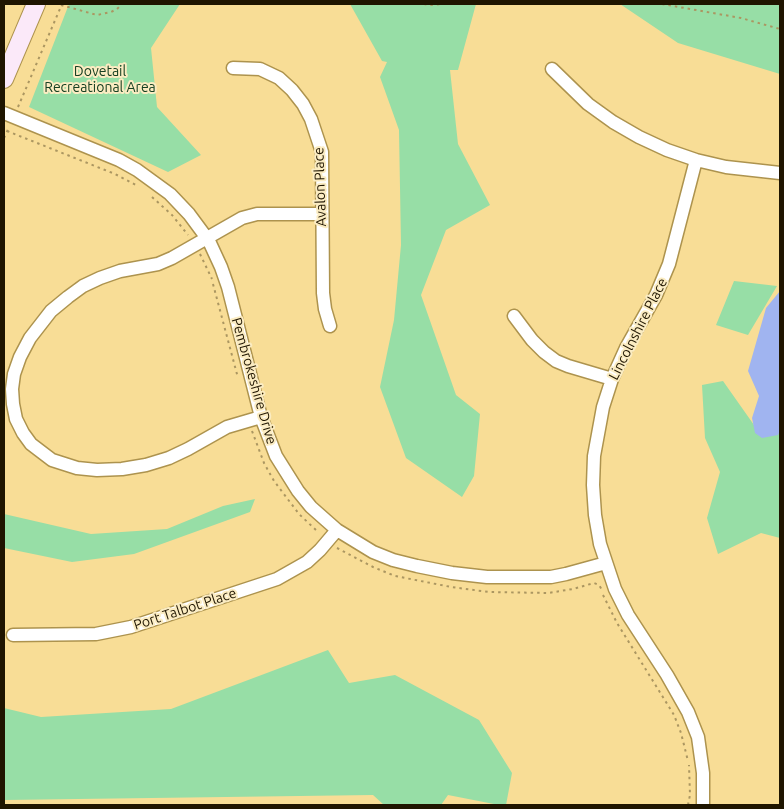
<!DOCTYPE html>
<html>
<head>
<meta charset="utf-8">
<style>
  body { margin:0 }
  #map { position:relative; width:784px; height:809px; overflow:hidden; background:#f8dd96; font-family:Ubuntu,sans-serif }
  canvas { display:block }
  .frame { position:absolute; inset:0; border:5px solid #1f1500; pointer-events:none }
</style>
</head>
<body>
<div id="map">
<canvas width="784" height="809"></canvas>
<div class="frame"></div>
</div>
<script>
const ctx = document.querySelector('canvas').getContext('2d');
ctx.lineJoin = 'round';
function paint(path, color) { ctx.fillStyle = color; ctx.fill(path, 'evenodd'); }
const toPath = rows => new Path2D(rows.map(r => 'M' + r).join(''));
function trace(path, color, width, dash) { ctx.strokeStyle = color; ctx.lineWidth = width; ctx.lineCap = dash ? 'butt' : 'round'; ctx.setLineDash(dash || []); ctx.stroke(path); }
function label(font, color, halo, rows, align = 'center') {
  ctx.font = font + ' Ubuntu,sans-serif'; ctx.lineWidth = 4; ctx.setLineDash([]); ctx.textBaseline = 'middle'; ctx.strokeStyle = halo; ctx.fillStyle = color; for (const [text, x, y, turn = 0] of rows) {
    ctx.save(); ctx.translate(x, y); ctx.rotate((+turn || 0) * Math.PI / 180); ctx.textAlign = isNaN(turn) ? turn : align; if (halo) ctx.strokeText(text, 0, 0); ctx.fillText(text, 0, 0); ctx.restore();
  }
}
const green = toPath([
  [69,4,180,4,151,48,157,107,201,155,168,172,29,107],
  [350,4,476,4,458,70,450,70,458,144,490,205,446,230,421,295,456,395,480,414,474,476,462,497,406,458,380,387,394,320,401,245,399,130,380,77,387,62,382,61],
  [620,4,780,4,780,74,678,43],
  [734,281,777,286,748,335,716,325],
  [723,381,754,425,780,430,780,538,761,533,718,554,707,518,720,472,705,438,702,385],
  [255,499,250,512,134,554,72,562,4,548,4,514,91,534,167,529,223,506],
  [328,650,349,683,395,675,479,720,512,773,506,805,499,805,448,795,441,805,384,805,373,795,4,800,4,708,41,717,171,709]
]);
const water = toPath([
  [780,291,780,431,778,435,762,438,755,433,752,418,759,396,748,371,766,308]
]);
const path = toPath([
  [424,4,429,5,445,4],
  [662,4,741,18,780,29],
  [61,5,97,15,111,12,117,9,122,4],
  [18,107,62,4],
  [7,131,115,174,136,185],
  [4,138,9,127],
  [152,197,172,215,188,235],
  [200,254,212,279],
  [213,284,238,378],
  [252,431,264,463,274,481,299,514,318,532],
  [337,548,373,567,395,576,451,587,489,592,548,593,573,589,594,583,599,585,602,590],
  [603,595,617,623,674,715,681,733,688,761],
  [688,805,690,795,689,765]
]);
const street = toPath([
  [233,68,260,69,279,78,292,90,303,104,311,119,322,152,323,293,325,309,330,326],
  [552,69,588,104,613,122,639,137,667,150,696,160,726,167,780,173],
  [4,113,119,160,137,170,170,194,189,214,209,241,221,267,228,287,261,417,276,456,298,491,311,507,337,530,373,552,393,560,417,566,452,573,487,577,551,577,566,574,606,563],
  [696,160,669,264,656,295,626,348,612,379,603,407,594,456,593,485,595,515,600,544,615,589,628,615,667,675,688,712,698,737,703,773,703,805],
  [514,316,532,340,544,352,556,361,568,366,612,379],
  [261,417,227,427,188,449,169,458,146,465,122,469,97,470,77,468,52,460,31,444,23,433,16,419,13,404,12,389,14,374,20,357,30,338,51,311,68,297,83,286,100,278,120,271,158,264,172,258,242,218,257,214,322,214],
  [13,635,96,634,131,627,277,579,307,562,320,550,337,530]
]);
const secondary = toPath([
  [4,79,36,4]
]);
const parkNames = [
  ["Dovetail",100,71],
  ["Recreational Area",100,87]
];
const streetNames = [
  ["Avalon Place",320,187,-92],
  ["Lincolnshire Place",638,329,-63],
  ["Pembrokeshire Drive",254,381,74],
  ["Port Talbot Place",185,609,-18]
];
paint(green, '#97dea6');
paint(water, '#a0b4f0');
trace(street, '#ad934e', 15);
trace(secondary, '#ad934e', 20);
trace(path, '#ab9661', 2, [2.5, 4]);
trace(street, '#fff', 12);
trace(secondary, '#fbe9f9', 18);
label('14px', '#164022', '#fbecc2', parkNames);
label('14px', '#1f1500', '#fbecc2', streetNames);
</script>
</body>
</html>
